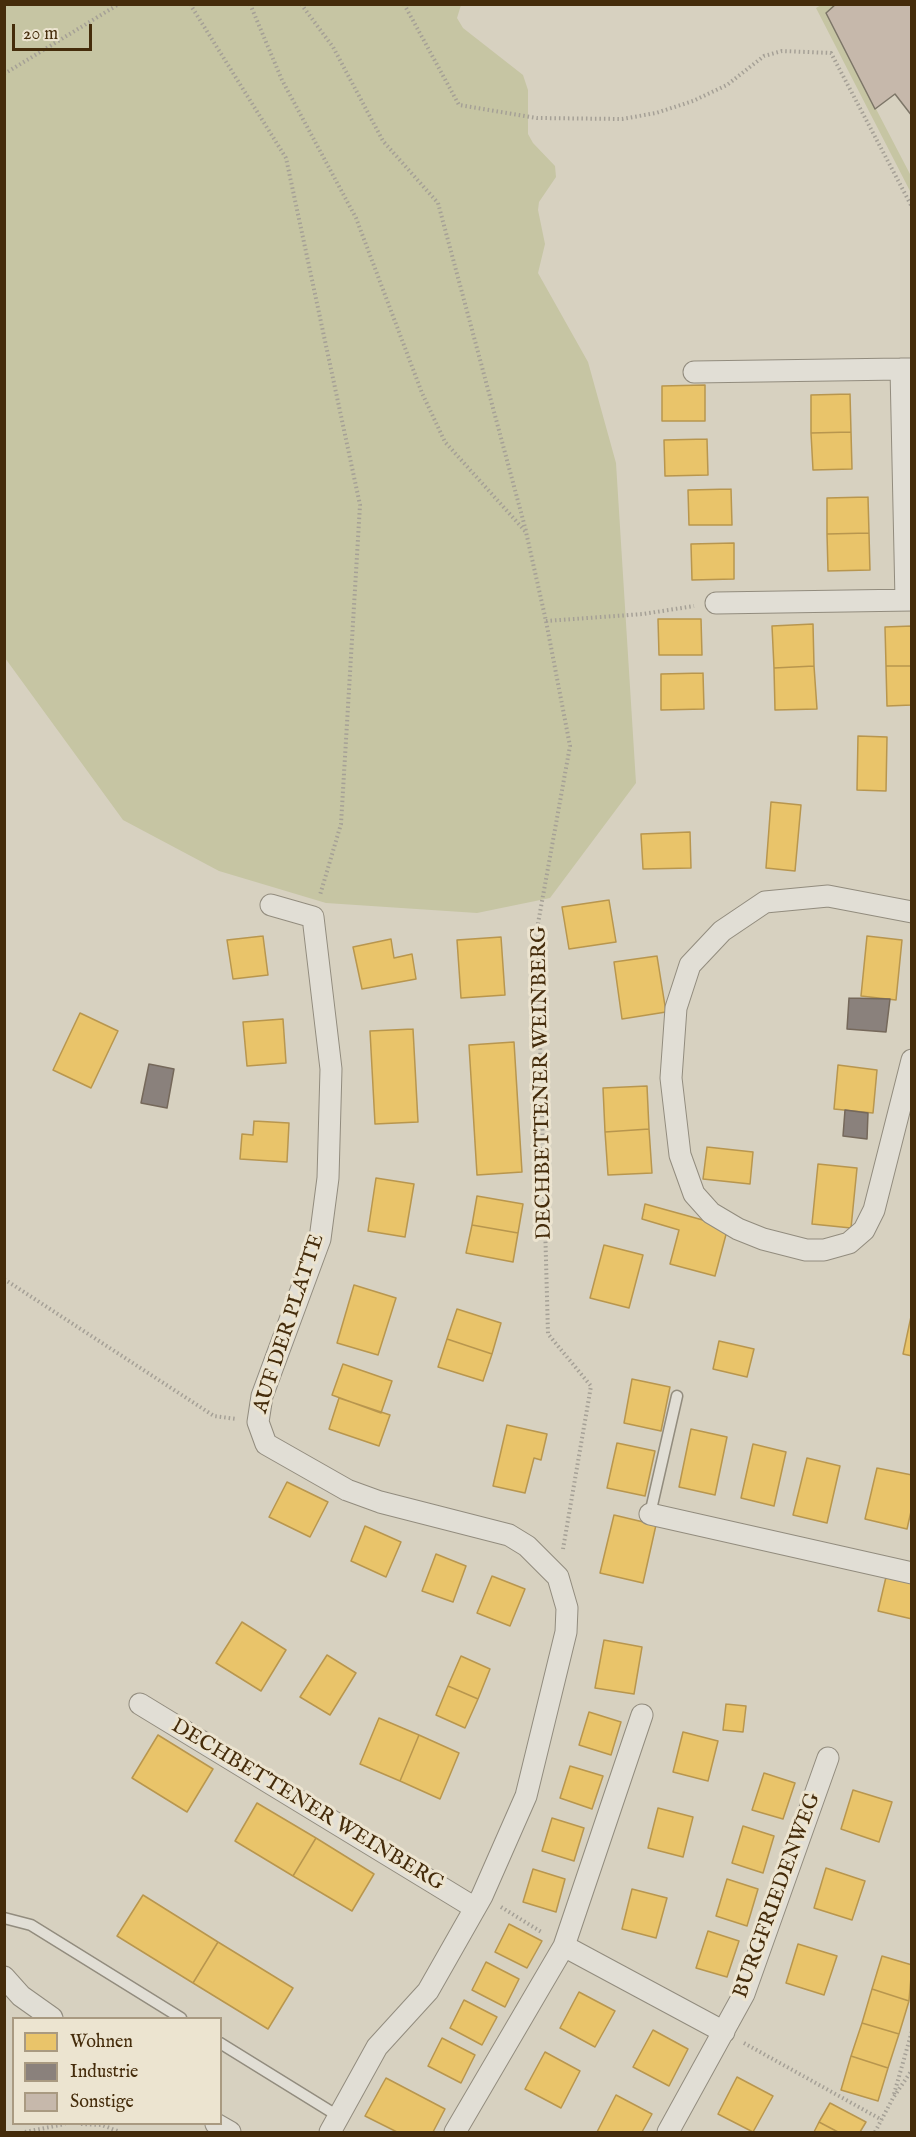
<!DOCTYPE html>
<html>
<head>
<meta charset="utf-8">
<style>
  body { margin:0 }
  #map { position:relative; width:916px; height:2137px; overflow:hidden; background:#d7d1c0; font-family:"IM FELL English",serif }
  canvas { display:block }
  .frame { position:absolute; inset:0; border:6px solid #452c0b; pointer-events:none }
  .legend { position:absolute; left:12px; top:2017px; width:210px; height:108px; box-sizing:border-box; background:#ece4d0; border:2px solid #a99a81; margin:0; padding:8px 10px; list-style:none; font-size:18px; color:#452c0b }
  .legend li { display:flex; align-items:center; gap:12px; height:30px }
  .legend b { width:30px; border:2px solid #a99a81 }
  .scale { position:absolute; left:12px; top:24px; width:80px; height:27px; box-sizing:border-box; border:3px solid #452c0b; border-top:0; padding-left:8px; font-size:18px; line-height:21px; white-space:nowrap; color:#452c0b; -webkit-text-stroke:4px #ece4d0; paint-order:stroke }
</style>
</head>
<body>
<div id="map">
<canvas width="916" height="2137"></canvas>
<div class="frame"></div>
<ul class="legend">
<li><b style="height:16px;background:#e9c46a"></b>Wohnen</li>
<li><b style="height:16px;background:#8a817c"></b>Industrie</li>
<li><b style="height:16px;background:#c6b8ab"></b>Sonstige</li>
</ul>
<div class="scale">20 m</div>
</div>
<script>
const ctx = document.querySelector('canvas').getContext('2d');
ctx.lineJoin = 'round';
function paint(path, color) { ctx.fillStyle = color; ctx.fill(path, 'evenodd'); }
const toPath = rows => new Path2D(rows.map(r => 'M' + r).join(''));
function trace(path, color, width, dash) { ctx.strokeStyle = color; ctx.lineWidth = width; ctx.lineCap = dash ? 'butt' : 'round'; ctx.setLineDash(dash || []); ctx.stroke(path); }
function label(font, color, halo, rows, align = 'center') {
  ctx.font = font + ' "IM FELL English",serif'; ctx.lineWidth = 6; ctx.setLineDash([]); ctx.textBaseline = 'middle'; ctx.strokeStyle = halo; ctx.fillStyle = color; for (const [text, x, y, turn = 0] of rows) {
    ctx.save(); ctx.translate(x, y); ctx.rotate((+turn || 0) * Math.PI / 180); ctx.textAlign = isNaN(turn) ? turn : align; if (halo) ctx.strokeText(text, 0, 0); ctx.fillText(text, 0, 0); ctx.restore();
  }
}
const green = toPath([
  [4,5,461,5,457,18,463,28,523,75,528,90,528,134,533,143,555,166,556,177,539,202,538,210,545,244,538,273,588,362,616,463,636,783,550,898,477,913,326,903,219,871,123,820,5,658],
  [821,5,836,5,826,13,911,176,911,193,816,8]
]);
const homes = toPath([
  [705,385,705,421,662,421,662,386,705,385],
  [850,394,851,432,811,433,811,395,850,394],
  [851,432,852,469,813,470,811,433,851,432],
  [707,439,708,475,665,476,664,440,707,439],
  [731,489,732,525,689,525,688,490,731,489],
  [868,497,869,533,827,534,827,498,868,497],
  [869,533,870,570,828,571,827,534,869,533],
  [734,543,734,579,692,580,691,544,734,543],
  [658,619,701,619,702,655,659,655,658,619],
  [813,624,814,666,774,668,772,626,813,624],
  [912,626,912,666,886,666,885,627,912,626],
  [814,666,817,709,775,710,774,668,814,666],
  [886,666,912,666,912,705,887,706,886,666],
  [703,673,704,709,661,710,661,674,703,673],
  [858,736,887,737,886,791,857,790,858,736],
  [771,802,801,805,795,871,766,868,771,802],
  [690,832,691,868,643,869,641,834,690,832],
  [609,900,616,942,569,949,562,907,609,900],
  [263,936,268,975,233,979,227,940,263,936],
  [867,936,902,940,896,1000,861,996,867,936],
  [501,937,505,995,461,998,457,940,501,937],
  [391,939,394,958,412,954,416,979,362,989,353,947,391,939],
  [657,956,666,1012,622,1019,614,962,657,956],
  [80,1013,118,1031,91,1088,53,1070,80,1013],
  [283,1019,286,1063,247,1066,243,1022,283,1019],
  [413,1029,418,1122,375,1124,370,1031,413,1029],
  [514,1042,522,1172,477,1175,469,1045,514,1042],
  [838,1065,877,1070,873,1113,834,1109,838,1065],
  [647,1086,649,1129,605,1132,603,1088,647,1086],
  [254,1121,289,1123,287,1162,240,1159,242,1134,253,1135,254,1121],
  [649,1129,652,1173,608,1175,605,1132,649,1129],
  [707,1147,753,1152,750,1184,703,1179,707,1147],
  [818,1164,857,1168,851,1228,812,1224,818,1164],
  [376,1178,414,1184,405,1237,368,1231,376,1178],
  [477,1196,523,1204,518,1233,472,1225,477,1196],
  [645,1204,728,1227,715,1276,670,1264,679,1230,642,1219,645,1204],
  [472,1225,518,1233,513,1262,466,1253,472,1225],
  [604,1245,643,1255,629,1308,590,1298,604,1245],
  [354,1285,396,1298,378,1355,337,1343,354,1285],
  [457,1309,501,1323,492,1354,447,1339,457,1309],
  [912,1312,912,1356,903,1354,912,1312],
  [447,1339,492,1354,483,1381,438,1367,447,1339],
  [719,1341,754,1349,747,1377,713,1369,719,1341],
  [343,1364,392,1381,381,1413,332,1395,343,1364],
  [632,1379,670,1387,661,1431,624,1423,632,1379],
  [339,1398,390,1415,379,1446,329,1429,339,1398],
  [507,1425,547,1434,541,1460,534,1458,525,1493,493,1486,507,1425],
  [691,1429,727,1437,715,1495,679,1487,691,1429],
  [617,1443,655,1451,645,1496,607,1488,617,1443],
  [753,1444,786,1452,774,1506,741,1498,753,1444],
  [807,1458,840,1466,827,1523,793,1515,807,1458],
  [877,1468,912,1475,912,1507,907,1529,865,1519,877,1468],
  [287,1482,328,1502,310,1537,269,1517,287,1482],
  [614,1515,656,1525,643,1583,600,1573,614,1515],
  [365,1526,401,1542,386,1577,351,1561,365,1526],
  [436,1554,466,1566,453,1602,422,1591,436,1554],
  [492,1576,525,1589,510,1626,477,1613,492,1576],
  [886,1577,912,1583,912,1619,878,1611,886,1577],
  [242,1622,286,1650,261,1691,216,1663,242,1622],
  [604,1640,642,1647,634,1694,595,1688,604,1640],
  [327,1655,356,1673,330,1715,300,1697,327,1655],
  [461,1656,490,1669,478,1699,448,1686,461,1656],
  [448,1686,478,1699,465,1728,436,1715,448,1686],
  [726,1704,746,1706,743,1732,723,1730,726,1704],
  [589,1712,621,1722,611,1755,579,1745,589,1712],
  [379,1718,419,1735,400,1781,360,1764,379,1718],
  [683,1732,718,1741,708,1781,673,1772,683,1732],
  [158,1735,213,1769,187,1812,132,1778,158,1735],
  [419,1735,459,1753,440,1799,400,1781,419,1735],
  [570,1766,603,1776,592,1809,560,1798,570,1766],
  [764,1773,795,1783,783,1819,752,1810,764,1773],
  [853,1790,892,1802,879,1842,841,1829,853,1790],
  [257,1803,316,1838,293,1876,235,1841,257,1803],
  [658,1808,693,1817,683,1857,648,1848,658,1808],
  [552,1818,584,1828,574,1861,542,1851,552,1818],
  [743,1826,774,1836,763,1873,732,1863,743,1826],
  [316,1838,374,1874,352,1911,293,1876,316,1838],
  [826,1868,865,1881,852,1920,814,1908,826,1868],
  [533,1869,565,1879,556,1912,523,1902,533,1869],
  [727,1879,758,1889,747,1926,716,1916,727,1879],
  [632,1889,667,1898,656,1938,622,1929,632,1889],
  [143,1895,218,1942,193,1983,117,1936,143,1895],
  [509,1924,542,1941,527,1968,495,1952,509,1924],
  [708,1931,739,1941,727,1977,696,1968,708,1931],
  [218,1942,293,1988,268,2029,193,1983,218,1942],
  [798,1944,837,1956,824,1995,786,1983,798,1944],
  [882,1956,912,1965,909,2001,872,1989,882,1956],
  [486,1962,519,1979,505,2007,472,1990,486,1962],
  [872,1989,909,2001,899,2034,862,2023,872,1989],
  [579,1992,615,2011,595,2047,560,2028,579,1992],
  [464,2000,497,2017,482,2045,450,2028,464,2000],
  [862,2023,899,2034,888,2068,851,2056,862,2023],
  [653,2030,688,2049,669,2086,633,2067,653,2030],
  [442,2038,475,2055,461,2083,428,2066,442,2038],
  [545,2052,580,2071,561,2108,525,2089,545,2052],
  [851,2056,888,2068,878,2101,841,2090,851,2056],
  [737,2077,773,2096,753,2132,718,2114,737,2077],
  [386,2078,445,2109,433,2132,397,2132,365,2116,386,2078],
  [616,2095,652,2114,642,2132,597,2132,616,2095],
  [830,2103,866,2122,860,2132,838,2132,819,2122,830,2103],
  [819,2122,838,2132,814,2132,819,2122]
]);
const industry = toPath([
  [849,998,890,999,886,1032,847,1029,849,998],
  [149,1064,174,1069,167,1108,141,1103,149,1064],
  [845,1110,868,1113,867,1139,843,1136,845,1110]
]);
const building = toPath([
  [836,4,912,4,912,116,895,94,875,109,826,13,836,4]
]);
const path = toPath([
  [190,4,286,158,360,505,341,824,320,895],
  [250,4,282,80,356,218,422,393,445,442,526,532,546,621,570,746,537,929,548,1334,591,1386,563,1549],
  [301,4,333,47,383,141,438,203,526,531],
  [404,4,459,105,537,118,622,119,656,113,693,101,727,85,764,56,782,51,831,53,912,207],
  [4,74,119,4],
  [546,621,643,614,694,606],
  [4,1279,214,1416,236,1419],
  [501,1907,543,1933],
  [744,2043,882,2120],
  [894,2094,912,2031],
  [81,2124,102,2125,120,2132],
  [25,2132,65,2124],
  [875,2132,893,2098,912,2070]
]);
const service = toPath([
  [650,1514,677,1396],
  [4,1918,31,1925,181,2018],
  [220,2043,338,2116]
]);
const minor = toPath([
  [694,372,901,369],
  [906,600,901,369,912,369],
  [716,603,912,600],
  [271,905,313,917,331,1069,328,1178,320,1239,262,1396,258,1422,266,1444,347,1490,380,1502,509,1535,527,1546,558,1577,567,1608,566,1632,526,1796,482,1896,428,1991,377,2047,330,2132],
  [912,912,828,896,765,902,722,931,690,965,676,1008,671,1078,680,1155,694,1194,711,1213,738,1229,763,1239,806,1250,824,1250,849,1243,864,1230,874,1210,912,1060],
  [650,1514,912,1573],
  [140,1704,475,1908],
  [564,1946,724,2032],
  [4,1977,21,1996,52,2018],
  [216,2124,230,2132],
  [455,2132,564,1946,642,1715],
  [668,2132,744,1994,828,1758]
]);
const streetNames = [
  ["DECHBETTENER WEINBERG",543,1083,-91],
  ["AUF DER PLATTE",290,1324,-72],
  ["DECHBETTENER WEINBERG",307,1806,31],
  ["BURGFRIEDENWEG",778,1896,-70]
];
paint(green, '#c6c5a3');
paint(homes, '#e9c46a');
trace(homes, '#b8964e', 1.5);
paint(industry, '#8a817c');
trace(industry, '#75685a', 1.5);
paint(building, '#c6b8ab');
trace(building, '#7c7567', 1.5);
trace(service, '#928c7e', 13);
trace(minor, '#928c7e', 23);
trace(path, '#a5a096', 4, [1.5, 3]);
trace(service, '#e1ded5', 10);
trace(minor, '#e1ded5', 21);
label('21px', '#452c0b', '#ece4d0', streetNames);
</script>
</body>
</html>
